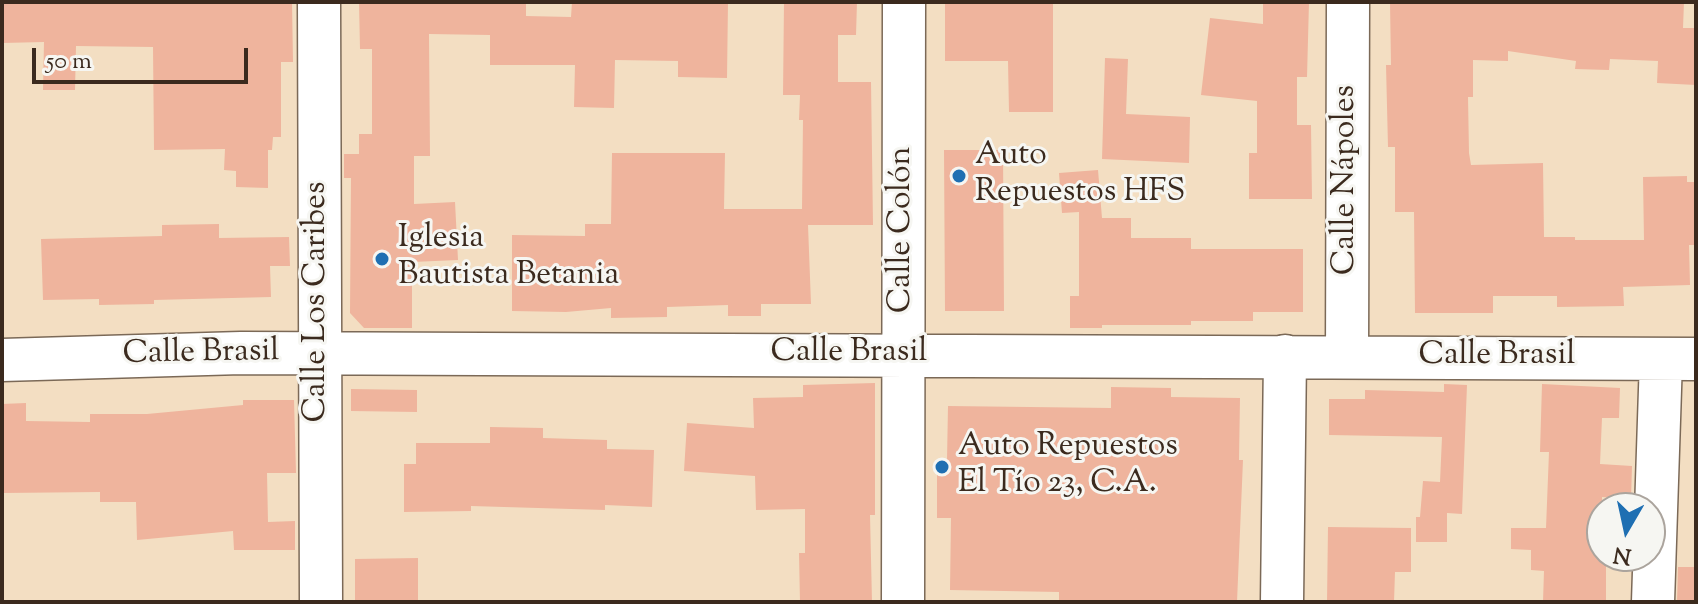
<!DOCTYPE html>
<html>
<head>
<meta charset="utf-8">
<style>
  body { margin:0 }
  #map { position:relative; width:1698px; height:604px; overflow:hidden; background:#f3dec2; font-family:"Sorts Mill Goudy",serif }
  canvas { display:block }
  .frame { position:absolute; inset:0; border:4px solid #3b2a1e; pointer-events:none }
  .north { position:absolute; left:1586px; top:492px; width:80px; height:80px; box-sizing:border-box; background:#f6f6f2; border:2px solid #aba49d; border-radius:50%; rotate:189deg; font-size:22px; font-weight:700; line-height:32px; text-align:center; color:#3b2a1e }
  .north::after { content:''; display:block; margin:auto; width:28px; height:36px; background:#1f6fb2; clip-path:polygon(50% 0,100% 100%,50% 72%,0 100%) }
  .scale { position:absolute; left:32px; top:48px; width:216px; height:36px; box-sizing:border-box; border:4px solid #3b2a1e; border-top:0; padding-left:10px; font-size:24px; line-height:28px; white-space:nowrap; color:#3b2a1e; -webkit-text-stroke:6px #f6f6f2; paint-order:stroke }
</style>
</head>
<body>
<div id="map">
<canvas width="1698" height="604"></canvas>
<div class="frame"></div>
<div class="north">N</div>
<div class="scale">50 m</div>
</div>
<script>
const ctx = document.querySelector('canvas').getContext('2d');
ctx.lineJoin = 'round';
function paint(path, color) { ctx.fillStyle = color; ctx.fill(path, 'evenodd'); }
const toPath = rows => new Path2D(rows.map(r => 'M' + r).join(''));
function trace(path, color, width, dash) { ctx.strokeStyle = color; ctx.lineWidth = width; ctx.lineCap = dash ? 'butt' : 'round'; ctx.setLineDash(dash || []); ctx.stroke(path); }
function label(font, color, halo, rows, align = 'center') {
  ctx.font = font + ' "Sorts Mill Goudy",serif'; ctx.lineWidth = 6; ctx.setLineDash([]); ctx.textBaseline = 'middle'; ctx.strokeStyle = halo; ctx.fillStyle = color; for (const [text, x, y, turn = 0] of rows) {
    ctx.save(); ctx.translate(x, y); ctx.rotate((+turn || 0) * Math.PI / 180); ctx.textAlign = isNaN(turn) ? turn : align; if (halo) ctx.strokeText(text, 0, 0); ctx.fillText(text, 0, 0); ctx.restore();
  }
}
const building = toPath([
  [2,2,292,2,293,62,281,62,281,137,273,137,272,150,268,150,268,188,236,187,236,171,224,170,225,149,154,150,153,47,76,46,75,90,43,90,44,42,2,43],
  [359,2,526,2,526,16,571,17,572,2,728,2,727,78,678,77,678,61,615,60,614,108,574,107,575,65,490,65,490,35,429,34,430,156,414,156,414,204,455,202,458,260,412,262,412,328,364,328,350,313,351,178,344,178,344,154,359,154,359,134,372,134,372,49,360,49],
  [784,2,857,2,856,35,838,35,838,82,871,82,873,225,808,225,811,304,761,304,761,316,728,316,728,305,667,307,667,317,611,318,611,308,566,312,512,311,512,235,585,236,585,224,611,224,612,153,725,153,724,209,802,209,803,120,799,120,800,95,783,95],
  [945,2,1053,2,1053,112,1009,112,1008,61,945,61],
  [1263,2,1309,2,1307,77,1297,77,1297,125,1311,125,1312,199,1249,199,1249,153,1257,153,1257,101,1201,95,1210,18,1263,24],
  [1390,2,1684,2,1683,28,1696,28,1696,85,1657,83,1658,61,1610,59,1609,70,1575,69,1576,61,1508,51,1508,61,1473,60,1473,97,1468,97,1469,153,1471,165,1543,163,1544,237,1575,237,1575,240,1644,240,1643,177,1687,176,1687,182,1696,182,1696,245,1689,245,1690,285,1623,287,1624,306,1557,307,1557,296,1493,296,1493,313,1415,313,1414,212,1395,212,1395,147,1388,147,1386,65,1391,65],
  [1105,58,1128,59,1126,114,1190,117,1189,163,1102,159],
  [944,150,1003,150,1004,311,945,311],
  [1098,170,1102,218,1131,218,1131,238,1191,238,1191,249,1303,249,1303,312,1253,312,1253,321,1191,321,1191,325,1102,325,1102,328,1070,328,1070,296,1079,296,1079,212,1062,213,1059,173],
  [219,224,219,238,289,237,290,266,270,266,271,297,154,300,154,304,99,305,99,299,43,300,41,239,162,236,162,225],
  [875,383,875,515,870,515,872,602,800,602,799,553,805,553,805,509,756,510,755,476,684,471,687,423,754,428,753,398,803,397,803,385],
  [1444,384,1467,385,1462,514,1447,513,1447,542,1416,542,1416,517,1420,517,1423,481,1440,482,1442,437,1329,435,1329,399,1365,399,1365,390,1444,392],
  [1542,384,1620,388,1619,418,1602,418,1600,464,1632,466,1631,499,1602,497,1602,556,1606,556,1606,602,1543,602,1544,571,1531,570,1531,550,1511,549,1511,528,1546,528,1549,452,1540,452],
  [1111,387,1171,388,1171,397,1240,398,1239,460,1243,460,1237,602,1059,602,1059,592,950,590,951,518,937,518,937,460,947,460,948,406,1111,408],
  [351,389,417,390,417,412,351,411],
  [243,400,294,400,296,473,267,473,268,522,295,521,295,550,234,550,233,531,137,540,136,502,100,502,100,492,2,493,2,404,26,403,26,421,90,422,90,414,147,414,243,405],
  [490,427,543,428,543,438,607,440,607,449,654,450,652,507,605,505,605,510,471,506,471,511,404,512,404,464,416,464,416,443,490,443],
  [1328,527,1411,528,1411,572,1395,572,1394,602,1327,602],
  [418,558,418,600,355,602,355,559],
  [1678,567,1696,567,1696,602,1677,602]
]);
const minor = toPath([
  [319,2,321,602],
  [1347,357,1348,2],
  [2,360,241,353,1696,359],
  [903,602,904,2],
  [1282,602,1285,356],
  [1653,602,1661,359]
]);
const markers = [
  [959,176,8,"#1f6fb2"],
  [382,259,8,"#1f6fb2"],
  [942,467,8,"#1f6fb2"]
];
const poiNames = [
  ["Auto",975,158],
  ["Repuestos HFS",975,195],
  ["Iglesia",398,241],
  ["Bautista Betania",398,278],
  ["Auto Repuestos",958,449],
  ["El Tío 23, C.A.",958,486]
];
const streetNames = [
  ["Calle Nápoles",1348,180,-90],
  ["Calle Colón",904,230,-90],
  ["Calle Los Caribes",319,302,-90],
  ["Calle Brasil",201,355,-1],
  ["Calle Brasil",849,355],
  ["Calle Brasil",1497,358]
];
paint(building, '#efb49d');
trace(minor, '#7b6957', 45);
trace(minor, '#fff', 42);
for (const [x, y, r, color] of markers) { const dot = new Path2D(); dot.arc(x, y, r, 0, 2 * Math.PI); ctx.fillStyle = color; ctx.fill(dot); trace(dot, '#f6f6f2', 3); }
label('32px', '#3b2a1e', '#f6f6f2', poiNames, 'left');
label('32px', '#3b2a1e', '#f6f6f2', streetNames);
</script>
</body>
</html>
